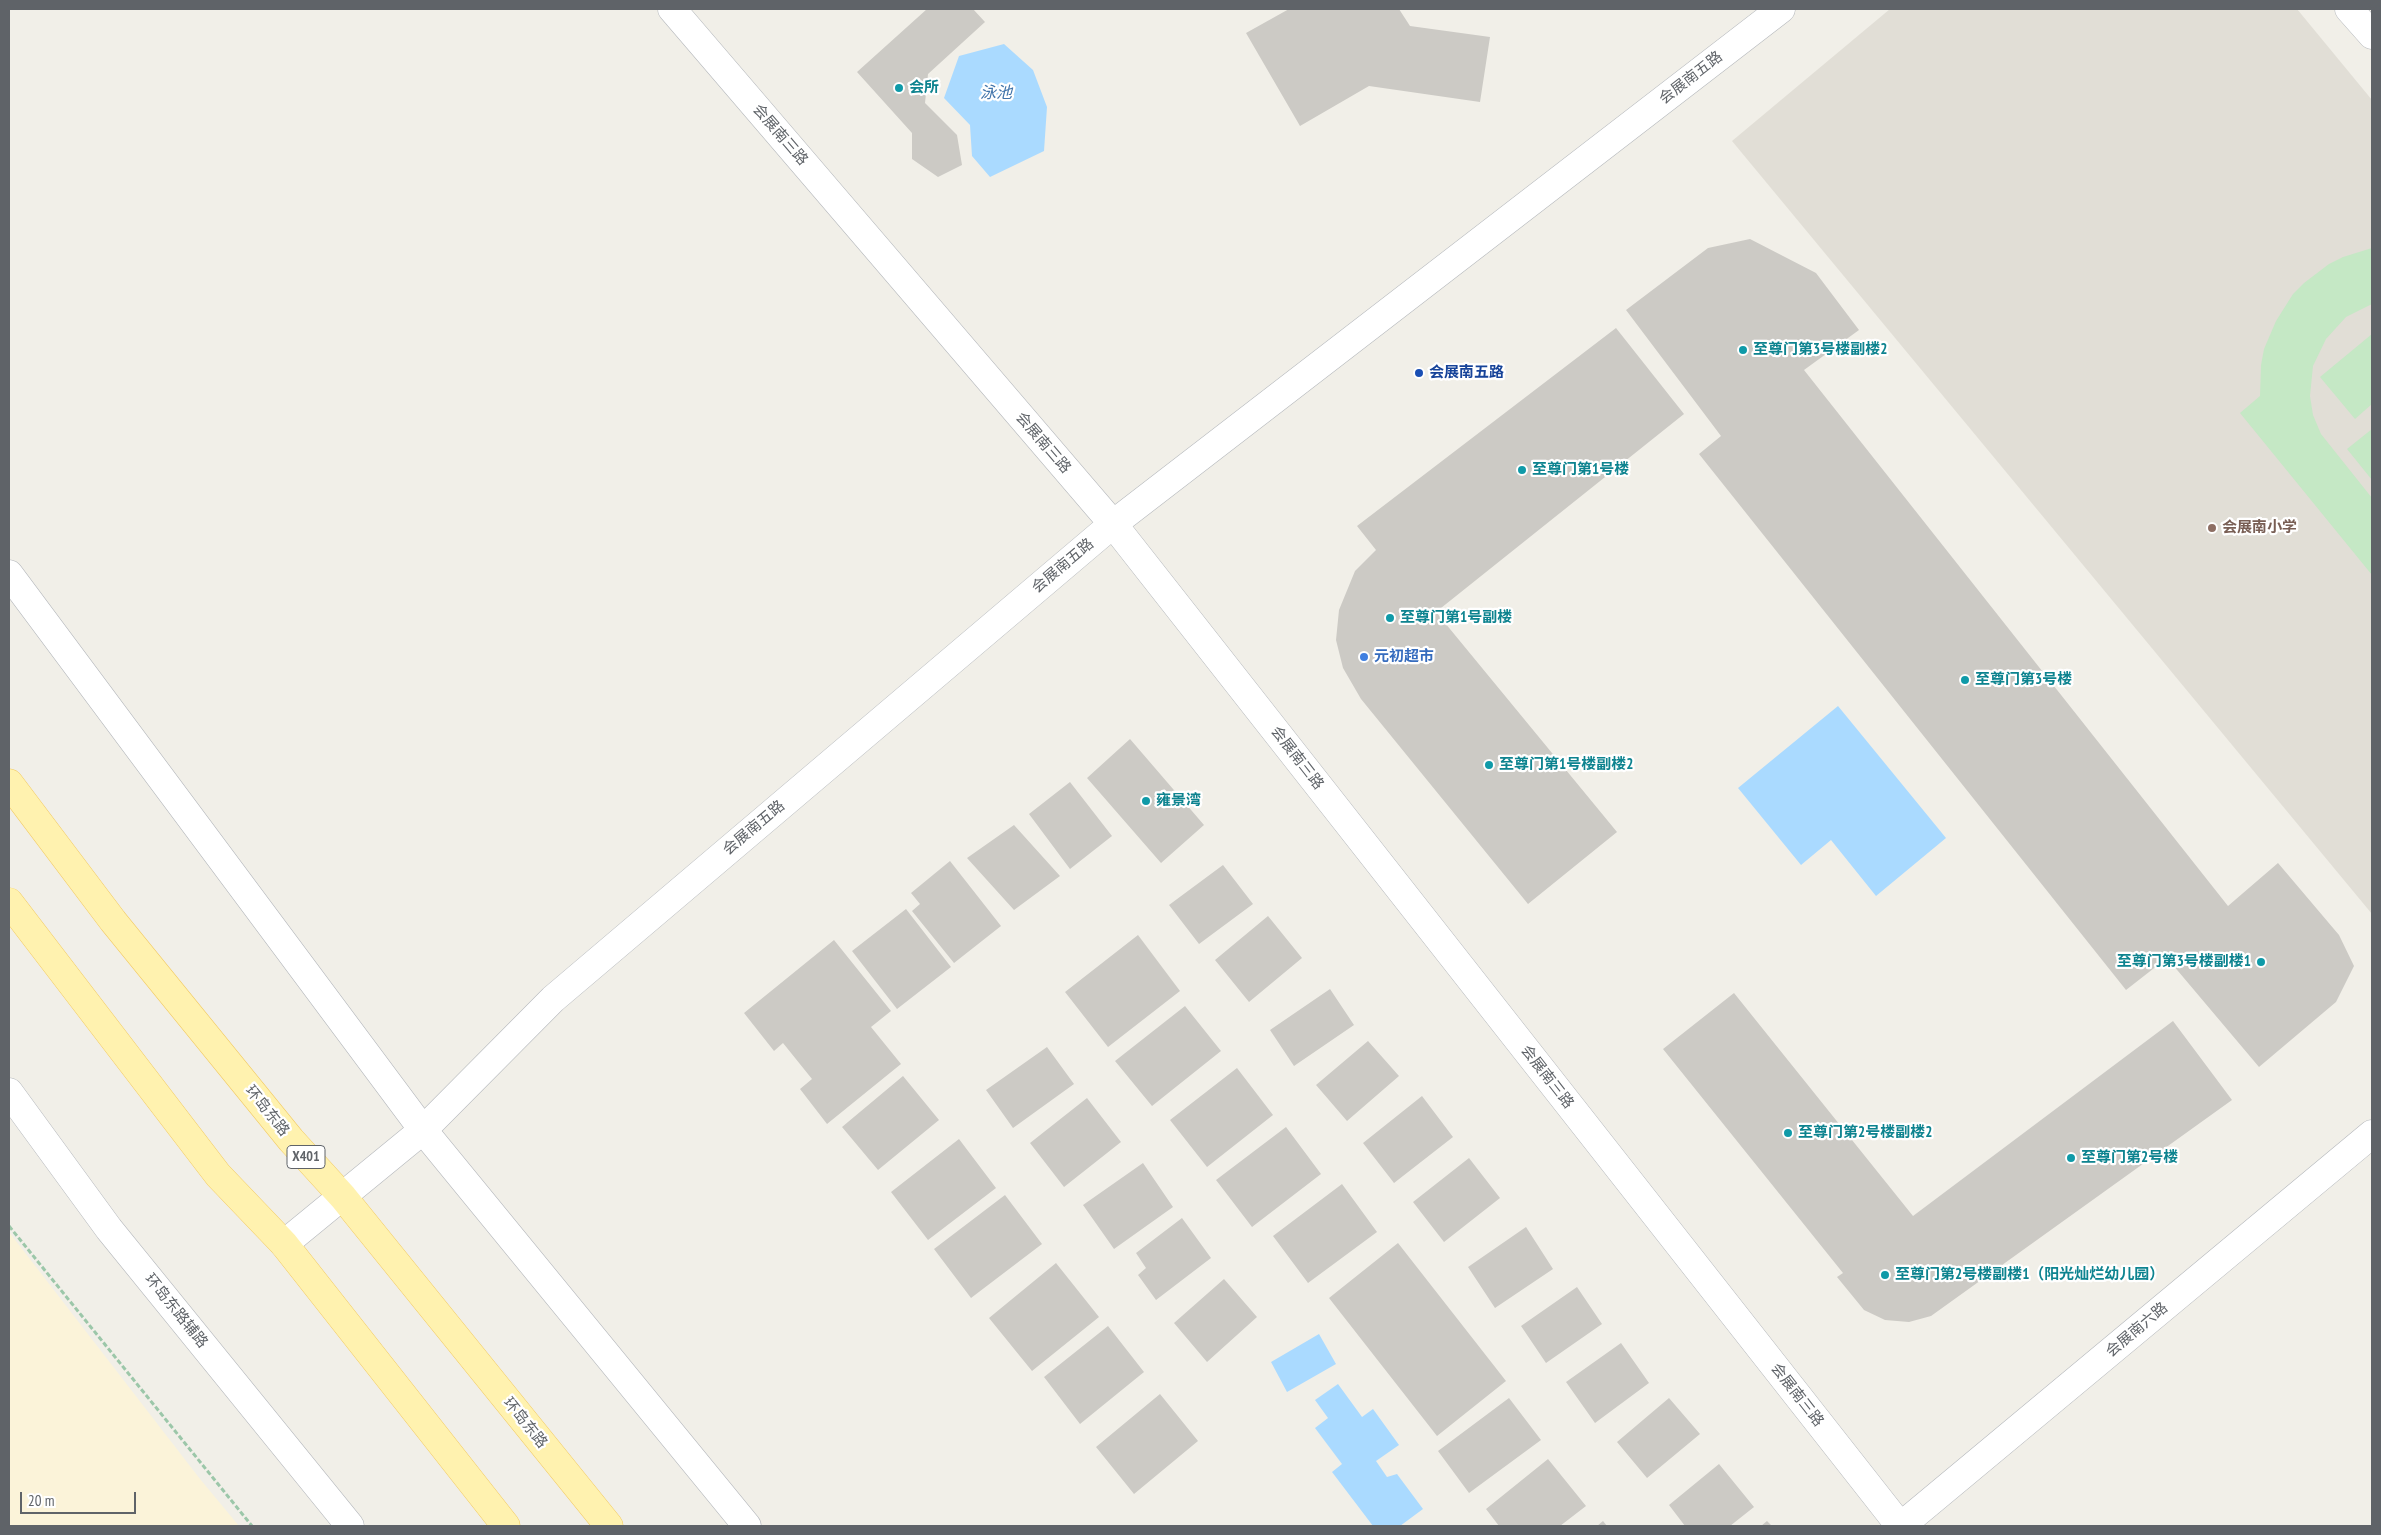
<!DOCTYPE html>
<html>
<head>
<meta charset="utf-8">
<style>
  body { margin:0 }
  #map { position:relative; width:2381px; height:1535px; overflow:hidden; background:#f1efe8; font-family:"PT Sans Narrow",sans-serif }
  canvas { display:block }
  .frame { position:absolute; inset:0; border:10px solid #5f6368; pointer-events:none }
  .scale { position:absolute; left:20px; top:1492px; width:116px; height:22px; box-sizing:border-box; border:2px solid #5f6368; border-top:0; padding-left:6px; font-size:15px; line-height:18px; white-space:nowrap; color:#5f6368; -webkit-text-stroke:4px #fff; paint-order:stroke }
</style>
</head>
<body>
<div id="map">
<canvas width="2381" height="1535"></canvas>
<div class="frame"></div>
<div class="scale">20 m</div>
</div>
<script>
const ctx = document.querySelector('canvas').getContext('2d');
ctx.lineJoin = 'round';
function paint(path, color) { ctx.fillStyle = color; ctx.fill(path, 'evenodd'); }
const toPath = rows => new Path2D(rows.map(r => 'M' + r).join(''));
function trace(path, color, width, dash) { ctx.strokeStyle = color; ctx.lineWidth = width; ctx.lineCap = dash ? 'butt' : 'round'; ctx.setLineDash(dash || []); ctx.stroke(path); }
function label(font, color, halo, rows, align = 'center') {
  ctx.font = font + ' "PT Sans Narrow","Noto Sans SC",sans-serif'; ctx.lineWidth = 4.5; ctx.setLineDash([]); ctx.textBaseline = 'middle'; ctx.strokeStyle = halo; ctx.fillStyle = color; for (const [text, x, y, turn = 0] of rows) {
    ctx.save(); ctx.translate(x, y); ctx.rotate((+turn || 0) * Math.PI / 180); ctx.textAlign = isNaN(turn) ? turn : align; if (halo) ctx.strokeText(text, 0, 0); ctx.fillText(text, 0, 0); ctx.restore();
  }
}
const education = toPath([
  [1890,9,2297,9,2372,100,2372,914,1732,141]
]);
const green = toPath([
  [2372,248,2372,304,2346,317,2326,339,2313,366,2310,396,2313,415,2321,434,2372,498,2372,575,2240,413,2260,396,2261,365,2264,349,2276,321,2293,294,2304,283,2329,264,2343,257],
  [2372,334,2372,404,2355,419,2320,377],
  [2372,429,2372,480,2347,449]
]);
const sand = toPath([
  [9,1232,200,1479,239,1526,9,1526]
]);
const water = toPath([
  [1004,44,1033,70,1047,107,1044,151,990,177,972,156,970,125,944,98,959,56],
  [1838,706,1946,838,1876,896,1831,840,1801,865,1738,788],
  [1319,1334,1336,1364,1287,1392,1271,1362],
  [1338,1384,1362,1417,1373,1409,1399,1445,1376,1461,1387,1477,1397,1474,1423,1509,1400,1526,1373,1526,1332,1472,1342,1464,1315,1428,1328,1418,1315,1400]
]);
const building = toPath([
  [927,9,973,9,985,22,928,74,925,103,957,135,962,165,938,177,912,159,912,133,857,72],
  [1289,9,1399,9,1410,26,1490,37,1480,102,1369,86,1300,126,1246,33],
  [1750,239,1816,273,1859,330,1804,370,2228,906,2278,863,2339,935,2354,966,2336,1002,2259,1067,2167,958,2126,990,1699,454,1721,436,1626,310,1708,248],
  [1616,328,1684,414,1436,612,1617,832,1528,904,1361,699,1343,668,1336,640,1339,610,1355,571,1376,550,1357,526],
  [1130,739,1204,825,1161,863,1087,778],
  [1070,782,1112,836,1070,869,1029,814],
  [1014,825,1060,876,1014,910,967,858],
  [950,861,1001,926,954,963,912,911,920,904,911,893],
  [1223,865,1253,904,1199,944,1169,905],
  [906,909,951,967,897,1009,852,951],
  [1268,916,1302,958,1249,1002,1215,960],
  [1138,935,1180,991,1108,1047,1065,992],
  [834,940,891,1011,871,1027,901,1064,827,1124,800,1089,812,1079,783,1043,774,1051,744,1013],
  [1330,989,1354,1025,1294,1066,1270,1030],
  [1734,993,1913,1216,2173,1021,2232,1100,1931,1316,1909,1322,1885,1320,1864,1310,1837,1277,1843,1273,1663,1049],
  [1185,1006,1221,1051,1152,1106,1115,1061],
  [1368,1041,1399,1076,1347,1121,1316,1085],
  [1047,1047,1074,1084,1013,1128,986,1090],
  [1237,1068,1273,1115,1207,1167,1170,1120],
  [903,1076,939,1120,878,1170,842,1127],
  [1422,1096,1453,1137,1394,1183,1363,1143],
  [1087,1098,1121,1142,1064,1187,1030,1143],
  [1286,1127,1321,1174,1252,1227,1216,1180],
  [959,1139,996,1188,928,1240,891,1192],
  [1469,1158,1500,1198,1444,1242,1413,1202],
  [1143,1163,1173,1207,1114,1249,1083,1205],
  [1342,1184,1377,1232,1308,1283,1273,1236],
  [1005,1195,1042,1244,971,1298,934,1249],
  [1182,1218,1211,1258,1156,1300,1138,1275,1146,1268,1136,1253],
  [1526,1227,1553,1269,1495,1308,1468,1267],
  [1398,1243,1506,1381,1437,1436,1329,1298],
  [1056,1263,1099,1317,1032,1371,989,1318],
  [1224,1279,1257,1317,1207,1362,1174,1323],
  [1577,1287,1602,1324,1546,1363,1521,1326],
  [1108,1326,1144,1372,1080,1424,1044,1377],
  [1621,1343,1649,1383,1595,1423,1566,1382],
  [1160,1394,1198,1441,1134,1494,1096,1447],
  [1509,1398,1541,1440,1469,1493,1438,1451],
  [1669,1398,1700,1434,1647,1478,1617,1442],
  [1548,1459,1586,1506,1560,1526,1499,1526,1486,1509],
  [1719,1464,1754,1507,1730,1526,1685,1526,1669,1505],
  [1603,1521,1607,1526,1597,1526],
  [1767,1521,1772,1526,1761,1526]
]);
const path = toPath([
  [9,1226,252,1526]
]);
const minor = toPath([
  [672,9,1113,524,1900,1526],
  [2349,9,2372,35],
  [284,1244,423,1130,553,999,1113,524,1781,9],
  [1901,1526,2372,1134]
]);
const tertiary = toPath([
  [9,574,423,1130,747,1526],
  [9,1092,109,1229,350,1526]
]);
const primary = toPath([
  [9,783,113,921,291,1140,343,1197,609,1526],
  [9,902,218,1175,284,1244,506,1526]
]);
const markers = [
  [899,88,5,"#0f9aa8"],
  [1743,350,5,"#0f9aa8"],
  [1419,373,5,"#1a4fb4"],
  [1522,470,5,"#0f9aa8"],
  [2212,528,5,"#8d6e63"],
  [1390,618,5,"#0f9aa8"],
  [1364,657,5,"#3f7fe0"],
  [1965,680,5,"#0f9aa8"],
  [1489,765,5,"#0f9aa8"],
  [1146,801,5,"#0f9aa8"],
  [2261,962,5,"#0f9aa8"],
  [1788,1133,5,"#0f9aa8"],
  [2071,1158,5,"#0f9aa8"],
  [1885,1275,5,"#0f9aa8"]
];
const shields = [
  [306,1157,38]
];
const shieldNames = [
  ["X401",306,1157]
];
const streetNames = [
  ["会展南五路",1691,78,-38],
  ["会展南三路",780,135,49],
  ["会展南三路",1043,443,49],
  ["会展南五路",1063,566,-40],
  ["会展南三路",1297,758,52],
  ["会展南五路",754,828,-40],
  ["会展南三路",1547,1077,52],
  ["环岛东路",267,1111,51],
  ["环岛东路辅路",176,1311,51],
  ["会展南六路",2137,1330,-40],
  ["会展南三路",1797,1395,52],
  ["环岛东路",525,1423,51]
];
const cultureNames = [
  ["会所",909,88],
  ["至尊门第3号楼副楼2",1753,350],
  ["至尊门第1号楼",1532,470],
  ["至尊门第1号副楼",1400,618],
  ["至尊门第3号楼",1975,680],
  ["至尊门第1号楼副楼2",1499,765],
  ["雍景湾",1156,801],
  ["至尊门第3号楼副楼1",2251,962,"right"],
  ["至尊门第2号楼副楼2",1798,1133],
  ["至尊门第2号楼",2081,1158],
  ["至尊门第2号楼副楼1（阳光灿烂幼儿园）",1895,1275]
];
const transitNames = [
  ["会展南五路",1429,373]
];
const educationNames = [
  ["会展南小学",2222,528]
];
const shopNames = [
  ["元初超市",1374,657]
];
const waterNames = [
  ["泳池",996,93]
];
paint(education, '#e1ded6');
paint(green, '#c5e8c5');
paint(sand, '#fbf3d9');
paint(water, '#aadaff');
paint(building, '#cccac5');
trace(minor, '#b5b8bc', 29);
trace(tertiary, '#b5b8bc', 29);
trace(primary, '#f2c960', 29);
trace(path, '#9cc7a9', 3, [5, 2.5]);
trace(minor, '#fff', 28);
trace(tertiary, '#fff', 28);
trace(primary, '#fff2af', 28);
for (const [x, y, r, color] of markers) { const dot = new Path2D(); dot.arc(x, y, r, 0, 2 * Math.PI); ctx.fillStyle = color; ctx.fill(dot); trace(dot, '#fff', 2); }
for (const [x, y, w] of shields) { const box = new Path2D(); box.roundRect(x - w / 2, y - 11.5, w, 23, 4); ctx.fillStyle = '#fff'; ctx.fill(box); trace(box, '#5f6368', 1); }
label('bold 14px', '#5f6368', null, shieldNames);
label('15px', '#5f6368', '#fff', streetNames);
label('bold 15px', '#0d838f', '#fff', cultureNames, 'left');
label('bold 15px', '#164399', '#fff', transitNames, 'left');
label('bold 15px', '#785e54', '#fff', educationNames, 'left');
label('bold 15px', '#366cbe', '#fff', shopNames, 'left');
label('italic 16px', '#4174aa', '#fff', waterNames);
</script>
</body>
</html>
